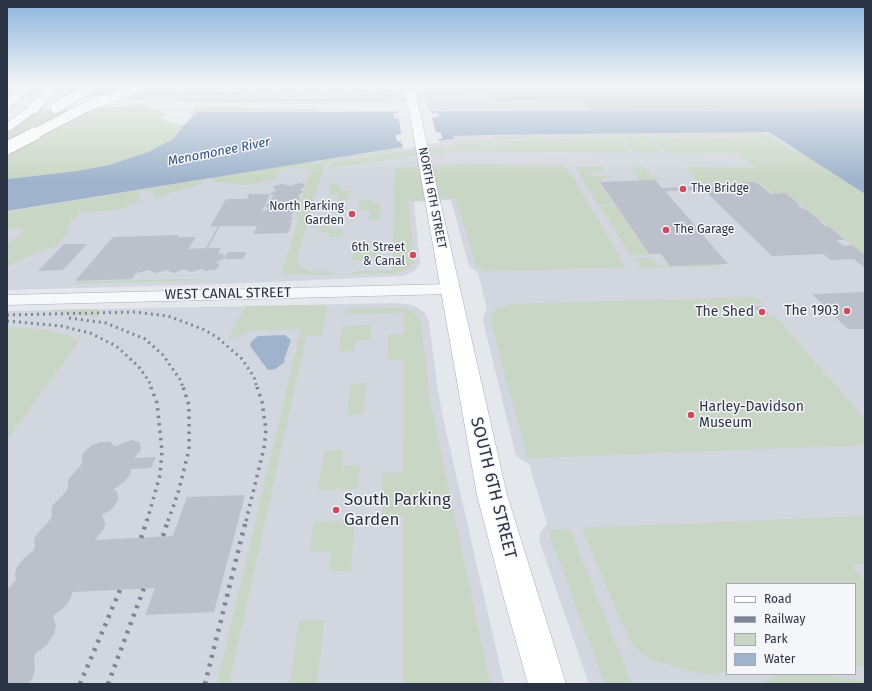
<!DOCTYPE html>
<html>
<head>
<meta charset="utf-8">
<style>
  body { margin:0 }
  #map { position:relative; width:872px; height:691px; overflow:hidden; background:#e4e7ec; font-family:"Fira Sans",sans-serif }
  canvas { display:block }
  .frame { position:absolute; inset:0; border:8px solid #2b3445; pointer-events:none }
  .legend { position:absolute; left:726px; top:583px; width:130px; height:92px; box-sizing:border-box; background:#f4f6f9; border:1px solid #a4a8b1; margin:0; padding:5px 7px; list-style:none; font-size:12px; color:#2b3445 }
  .legend li { display:flex; align-items:center; gap:8px; height:20px }
  .legend b { width:20px; border:1px solid #a4a8b1 }
</style>
</head>
<body>
<div id="map">
<canvas width="872" height="691"></canvas>
<div class="frame"></div>
<ul class="legend">
<li><b style="height:5px;background:#fff"></b>Road</li>
<li><b style="height:5px;background:#7d8696"></b>Railway</li>
<li><b style="height:11px;background:#c9d6c5"></b>Park</li>
<li><b style="height:11px;background:#9fb4cc"></b>Water</li>
</ul>
</div>
<script>
const ctx = document.querySelector('canvas').getContext('2d');
ctx.lineJoin = 'round';
function paint(path, color) { ctx.fillStyle = color; ctx.fill(path, 'evenodd'); }
const toPath = rows => new Path2D(rows.map(r => 'M' + r).join(''));
function trace(path, color, width, dash) { ctx.strokeStyle = color; ctx.lineWidth = width; ctx.lineCap = dash ? 'butt' : 'round'; ctx.setLineDash(dash || []); ctx.stroke(path); }
function label(font, color, halo, rows, align = 'center') {
  ctx.font = font + ' "Fira Sans",sans-serif'; ctx.lineWidth = 3; ctx.setLineDash([]); ctx.textBaseline = 'middle'; ctx.strokeStyle = halo; ctx.fillStyle = color; for (const [text, x, y, turn = 0] of rows) {
    ctx.save(); ctx.translate(x, y); ctx.rotate((+turn || 0) * Math.PI / 180); ctx.textAlign = isNaN(turn) ? turn : align; if (halo) ctx.strokeText(text, 0, 0); ctx.fillText(text, 0, 0); ctx.restore();
  }
}
const built = toPath([
  [7,84,865,84,865,110,431,111,426,102,292,104,153,101,61,96,70,91,7,92],
  [761,131,772,134,865,194,865,684,589,684,539,540,540,533,547,524,529,464,516,456,483,321,484,314,487,309,478,273,469,266,451,200,414,202,420,264,414,271,403,276,223,284,7,290,7,211,454,139,453,136],
  [727,584,855,584,855,674,727,674],
  [399,303,411,305,418,308,425,313,429,322,438,391,444,422,504,684,7,684,7,311]
]);
const green = toPath([
  [81,84,111,84,97,86,115,85,113,87,144,86,161,84,173,84,174,85,382,84,328,86,7,92,7,90,63,90,74,87],
  [141,105,168,114,161,117,164,120,183,126,173,139,148,152,109,165,77,171,7,179,7,124,40,110,69,110],
  [205,107,318,109,319,111,197,112,193,115,189,114,195,109],
  [761,132,767,133,772,136,733,135,695,137,643,134,589,139,550,136,504,140,465,139,330,161,323,169,296,262,303,269,312,271,329,271,333,275,281,274,299,219,295,218,310,172,301,168,286,169,279,171,276,179,245,185,212,181,210,178,314,161,313,165,320,164,321,161,331,159,463,139,492,139,492,137],
  [647,136,663,153,635,153,621,137],
  [650,136,694,139,764,136,772,137,794,152,800,152,865,194,865,255,786,193,773,194,757,181,738,182,741,185,702,186,684,168,687,167,755,168,738,154,667,153],
  [618,137,631,153,447,151,447,145,467,141,505,142,542,138,588,141],
  [444,146,444,155,424,155,329,168,329,165,333,162],
  [467,164,566,166,620,256,618,256,625,268,483,271,476,265,455,198,408,201,414,263,409,268,392,274,350,274,356,271,392,270,395,168],
  [575,166,601,166,605,172,588,173,590,176,608,176,609,178,602,178,604,181,599,182,614,205,599,206],
  [630,166,644,167,656,180,639,181,636,177,638,176],
  [201,180,202,184,170,193,155,199,154,193,150,190,141,191,137,196,142,200,117,210,81,212,69,224,67,228,68,232,67,235,56,246,29,256,7,267,7,253,14,252,7,251,7,242,18,238,24,231,20,228,7,230,7,212],
  [331,184,340,184,339,190,350,190,347,201,337,201,339,195,329,195],
  [360,200,371,200,371,203,381,203,379,220,369,220,370,210,359,210],
  [600,207,616,207,649,255,630,255],
  [324,218,333,218,330,229,342,229,341,237,329,237,330,232,319,232],
  [366,239,366,245,377,245,376,261,352,261,355,240],
  [634,258,652,258,657,265,720,264,722,266,640,268],
  [178,279,208,280,73,284,78,282],
  [752,297,758,298,764,304,749,305,759,316,775,316,865,419,865,445,531,458,527,456,491,323,491,316,496,309,513,304],
  [323,305,327,307,322,334,318,336,306,337,229,684,217,684,301,329,253,330,233,338,229,339,229,337,246,306],
  [401,307,415,313,421,322,430,401,490,684,403,684,403,516,382,517,383,473,403,472,404,360,388,360,389,334,404,334,404,313,348,314,345,312,346,309],
  [98,309,98,317,50,311,51,310],
  [371,325,370,340,355,341,354,351,339,351,342,326],
  [7,327,46,330,71,336,79,341,7,440],
  [366,383,364,414,347,415,351,384],
  [343,450,342,466,360,465,357,489,318,490,324,451],
  [865,516,865,564,852,565,865,582,865,666,855,666,855,584,727,584,727,672,706,674,689,671,653,660,641,653,633,645,619,617,582,528],
  [355,520,351,571,329,571,331,551,310,552,314,522],
  [570,529,632,684,605,684,550,537,550,533,552,530],
  [324,620,317,684,290,684,299,621],
  [784,674,817,674,865,681,865,684,757,684]
]);
const water = toPath([
  [865,110,865,194,772,134,767,132,491,135,453,136,454,139,452,139,7,211,7,179,77,171,109,165,148,152,173,139,183,126,197,112],
  [285,335,291,340,284,360,285,362,275,369,268,370,250,346,251,342,258,336]
]);
const pier = toPath([
  [398,109,429,109,432,113,438,113,439,116,432,118,436,132,441,133,442,139,438,139,440,141,439,143,403,149,402,144,400,143,402,141,397,141,396,137,396,135,401,134,399,119,394,118,394,113,398,113,397,113]
]);
const building = toPath([
  [465,84,865,84,865,110,589,111,580,100,493,101,490,94,469,95],
  [655,180,662,188,743,185,740,182,756,182,771,194,786,193,800,205,797,205,803,209,805,209,821,221,819,221,825,226,828,226,845,240,836,240,844,246,852,245,865,255,865,259,862,259,865,261,865,268,854,259,831,260,823,254,772,256,704,190,665,191,728,264,670,266,661,254,649,254,600,182],
  [299,183,304,184,305,186,300,190,303,191,302,193,298,195,300,199,295,202,298,205,293,208,296,212,291,215,293,219,288,223,292,222,288,233,253,234,257,226,220,226,208,248,221,248,218,253,225,255,223,259,216,262,220,265,215,270,205,271,201,269,191,272,184,269,174,273,166,270,156,273,149,270,136,273,132,279,75,281,113,237,179,235,177,237,196,237,188,249,206,248,218,226,210,227,226,199,247,199,249,194,270,194,262,212,268,209,265,205,271,202,268,200,274,196,271,195,271,193,277,190,274,189,274,186,282,184,291,186],
  [64,244,87,244,63,270,38,271],
  [228,252,246,252,243,259,224,259],
  [865,292,865,329,848,329,812,294],
  [762,306,764,309,769,314,761,315,754,307],
  [133,440,140,443,141,450,134,458,156,457,151,468,131,469,130,475,124,482,115,488,114,489,118,494,118,500,112,509,102,515,105,523,104,528,95,540,173,536,187,497,245,495,214,612,145,615,155,588,73,592,67,605,54,615,53,617,56,625,54,634,46,646,35,654,34,658,35,668,33,677,28,684,7,684,7,590,16,580,15,573,17,567,24,558,33,551,35,546,34,540,37,534,49,521,52,516,51,510,53,505,65,493,68,488,68,480,79,467,82,463,82,456,85,451,92,445,101,442,110,442,114,446,117,446,125,442]
]);
const tertiary = toPath([
  [450,284,456,285,458,289,456,293,450,294,7,305,7,295,450,284]
]);
const primary = toPath([
  [414,106,419,109,507,495,566,684,528,684,503,595,477,495,409,109,414,106]
]);
const motorway = toPath([
  [34,105,39,108,38,110,11,130,7,131,7,123,30,106,34,105]
]);
const railFar3 = toPath([
  [425,86,466,85],
  [427,94,468,93],
  [7,95,393,91],
  [179,99,228,101,389,99]
]);
const railFar2 = toPath([
  [7,315,135,312,168,316,205,330,218,338,242,359,254,377,257,388],
  [69,318,106,323,145,339,163,355,181,381,183,388],
  [7,321,61,326,90,333,116,346,138,366,149,381,151,388]
]);
const railFar1 = toPath([
  [147,521,160,475,162,451,157,403,151,387],
  [168,521,178,493,189,450,189,405,183,387],
  [246,521,264,448,266,430,262,402,257,387]
]);
const rail = toPath([
  [163,536,168,520],
  [141,538,147,520],
  [80,684,120,590],
  [108,684,144,588],
  [205,684,246,520]
]);
const primaryBridge = toPath([
  [408,84,414,109]
]);
const motorwayBridgeFar1 = toPath([
  [7,103,30,84],
  [34,108,45,97,53,84],
  [56,108,96,84],
  [32,135,86,107,145,84]
]);
const motorwayBridge = toPath([
  [7,148,34,134]
]);
const markers = [
  [683,189,4,"#d1495b"],
  [352,214,4,"#d1495b"],
  [666,230,4,"#d1495b"],
  [413,255,4,"#d1495b"],
  [847,311,4,"#d1495b"],
  [762,312,4,"#d1495b"],
  [691,415,4,"#d1495b"],
  [336,510,4,"#d1495b"]
];
const farPoinames = [
  ["The Bridge",691,189],
  ["North Parking",344,207,"right"],
  ["Garden",344,221,"right"],
  ["The Garage",674,230],
  ["6th Street",405,248,"right"],
  ["& Canal",405,262,"right"]
];
const farStreetnames = [
  ["NORTH 6TH STREET",432,198,79]
];
const farWaternames = [
  ["Menomonee River",219,152,-11]
];
const streetNames = [
  ["WEST CANAL STREET",228,294,-1]
];
const poiNames = [
  ["The 1903",839,311],
  ["The Shed",754,312],
  ["Harley-Davidson",699,407,"left"],
  ["Museum",699,423,"left"]
];
const nearStreetnames = [
  ["SOUTH 6TH STREET",493,488,76]
];
const nearPoinames = [
  ["South Parking",344,500],
  ["Garden",344,520]
];
paint(built, '#d2d6de');
paint(green, '#c9d6c5');
paint(water, '#9fb4cc');
paint(pier, '#e4e7ec');
paint(building, '#bbc0ca');
trace(tertiary, '#a9aeb7', 1);
trace(primary, '#a3abb8', 1);
trace(motorway, '#8b94a3', 1);
paint(tertiary, '#f7f8fa');
paint(primary, '#fff');
paint(motorway, '#fff');
trace(railFar3, '#7d8696', 1.5, [1, 2]);
trace(railFar2, '#7d8696', 3, [2, 4]);
trace(railFar1, '#7d8696', 3.5, [2.5, 5]);
trace(rail, '#7d8696', 4.5, [3, 6]);
trace(primaryBridge, '#a3abb8', 11, []);
trace(motorwayBridgeFar1, '#8b94a3', 11, []);
trace(motorwayBridge, '#8b94a3', 14, []);
trace(primaryBridge, '#fff', 10);
trace(motorwayBridgeFar1, '#fff', 10);
trace(motorwayBridge, '#fff', 13);
const sky = ctx.createLinearGradient(0, 0, 0, 180);
sky.addColorStop(0, '#8bb4dd');
sky.addColorStop(0.47, '#f3f4f6');
sky.addColorStop(1, '#f3f4f600');
ctx.fillStyle = sky;
ctx.fillRect(0, 0, 872, 180);
for (const [x, y, r, color] of markers) { const dot = new Path2D(); dot.arc(x, y, r, 0, 2 * Math.PI); ctx.fillStyle = color; ctx.fill(dot); trace(dot, '#f4f6f9', 1.5); }
label('12px', '#2b3445', '#f4f6f9', farPoinames, 'left');
label('12px', '#2b3445', '#f4f6f9', farStreetnames);
label('italic 13px', '#34527a', '#f4f6f9', farWaternames);
label('14px', '#2b3445', '#f4f6f9', streetNames);
label('14px', '#2b3445', '#f4f6f9', poiNames, 'right');
label('17px', '#2b3445', '#f4f6f9', nearStreetnames);
label('17px', '#2b3445', '#f4f6f9', nearPoinames, 'left');
</script>
</body>
</html>
